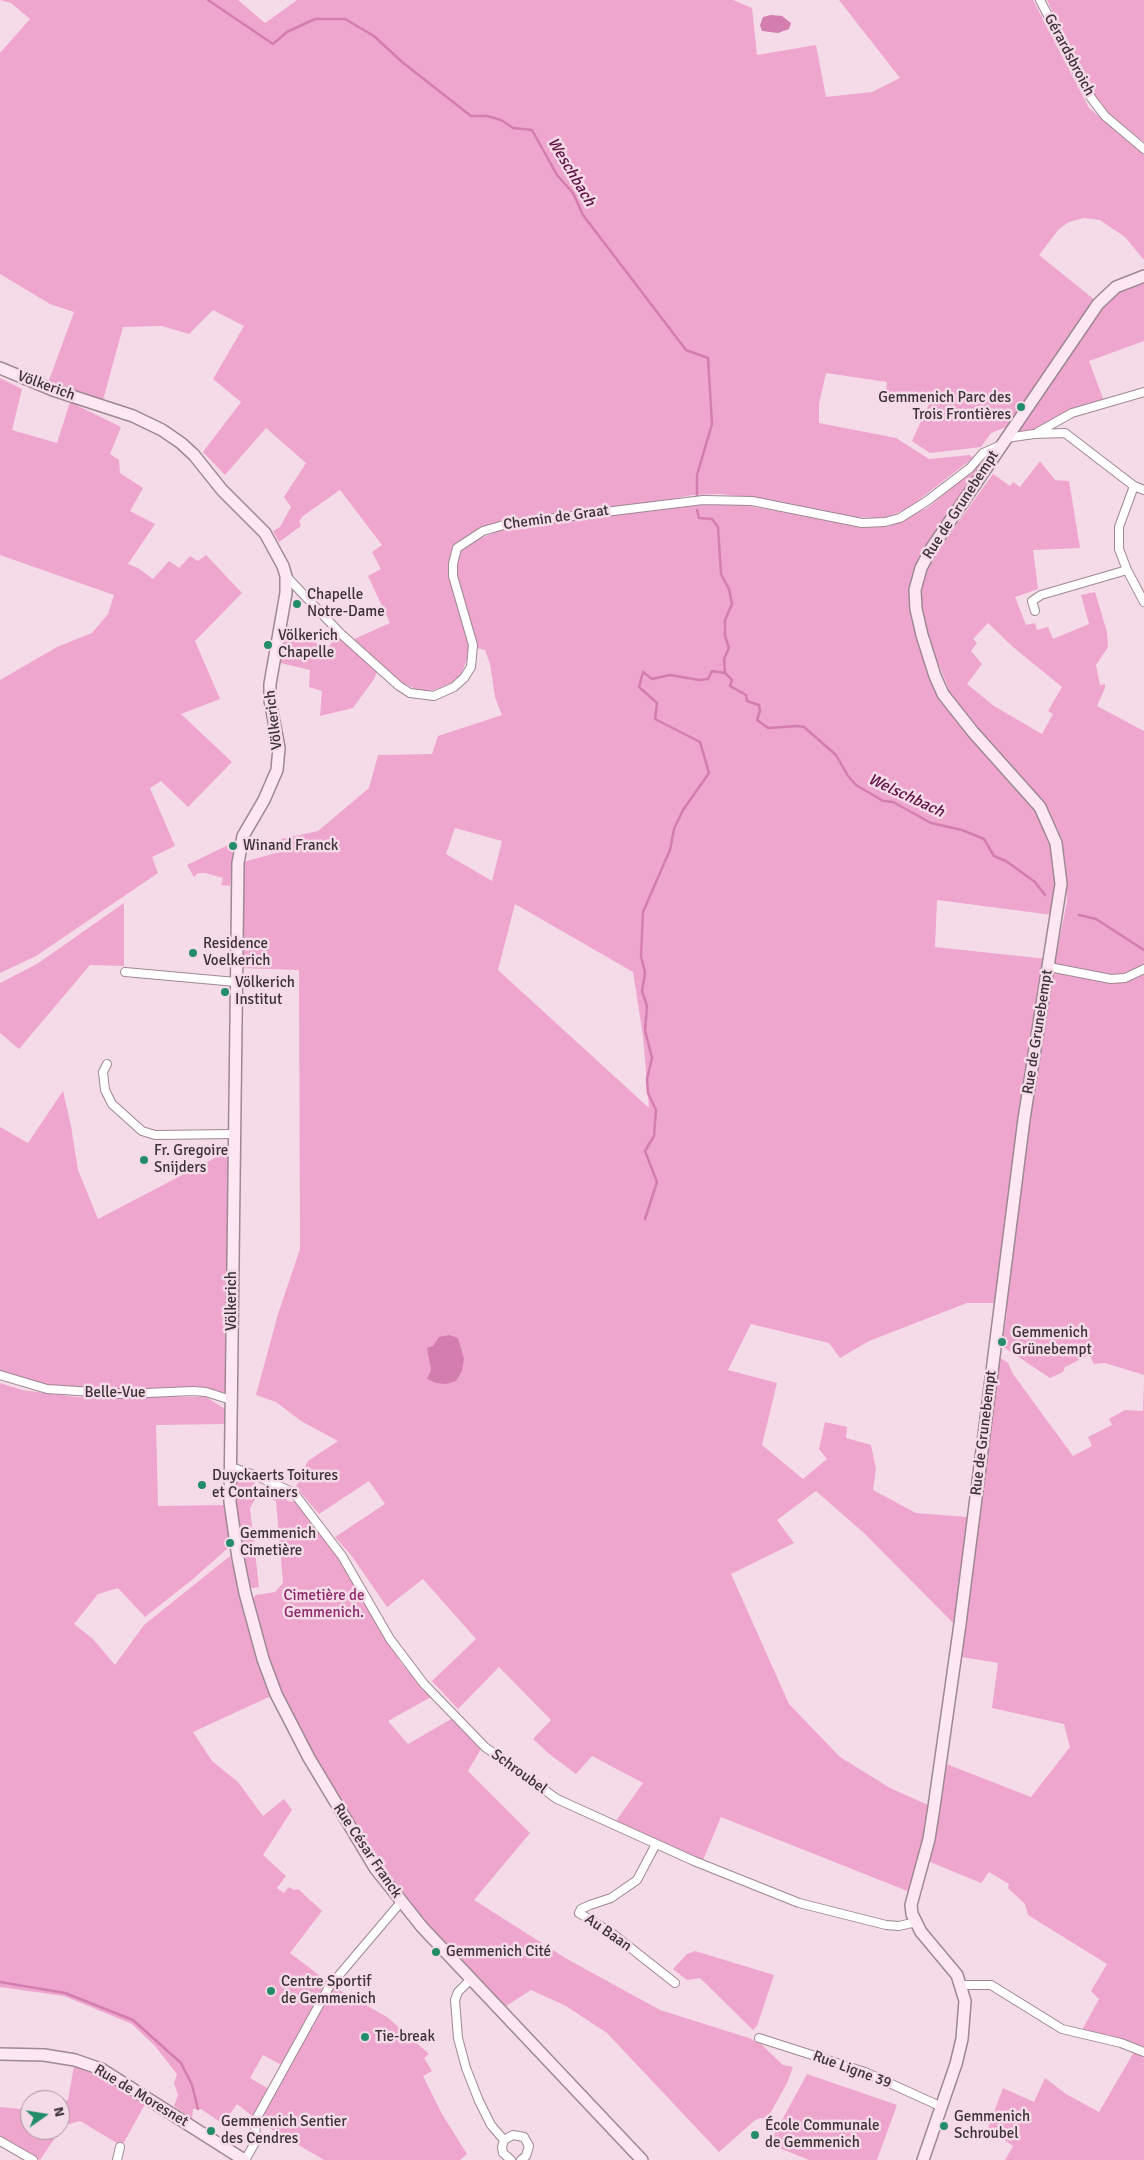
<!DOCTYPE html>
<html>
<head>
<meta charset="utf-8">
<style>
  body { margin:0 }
  #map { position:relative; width:1144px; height:2160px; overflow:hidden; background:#f5dae8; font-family:Signika,sans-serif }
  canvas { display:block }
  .north { position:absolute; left:20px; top:2090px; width:50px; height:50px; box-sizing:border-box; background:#f5dae8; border:1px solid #ab96a1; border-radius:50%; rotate:77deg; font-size:14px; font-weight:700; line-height:20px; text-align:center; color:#3b3136 }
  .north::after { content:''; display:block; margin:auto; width:18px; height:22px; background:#238c69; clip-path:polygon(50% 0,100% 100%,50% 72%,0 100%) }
</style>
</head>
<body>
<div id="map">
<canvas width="1144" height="2160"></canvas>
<div class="north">N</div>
</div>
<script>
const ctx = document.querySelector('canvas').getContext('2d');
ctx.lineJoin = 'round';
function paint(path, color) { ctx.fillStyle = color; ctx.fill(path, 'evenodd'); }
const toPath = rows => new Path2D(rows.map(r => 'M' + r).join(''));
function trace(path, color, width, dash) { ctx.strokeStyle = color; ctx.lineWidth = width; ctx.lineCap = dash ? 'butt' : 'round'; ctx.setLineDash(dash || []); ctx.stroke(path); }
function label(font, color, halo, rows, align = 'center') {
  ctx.font = font + ' Signika,sans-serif'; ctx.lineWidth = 5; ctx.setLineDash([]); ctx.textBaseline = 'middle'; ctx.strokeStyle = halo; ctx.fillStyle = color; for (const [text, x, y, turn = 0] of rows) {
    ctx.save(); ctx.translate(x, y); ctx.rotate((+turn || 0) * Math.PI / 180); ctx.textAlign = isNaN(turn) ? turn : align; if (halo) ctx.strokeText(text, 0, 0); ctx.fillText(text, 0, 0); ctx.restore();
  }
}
const green = toPath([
  [0,0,238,0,265,23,297,0,733,0,752,8,757,55,816,45,826,97,872,92,900,78,839,0,1033,0,1089,108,1144,153,1144,260,1125,237,1100,220,1084,218,1069,222,1059,229,1039,255,1096,301,1015,419,1006,427,991,433,981,447,930,453,912,441,929,404,885,398,887,382,826,373,819,404,819,423,896,438,929,459,970,455,973,458,907,509,884,518,852,517,752,498,720,494,693,495,657,502,515,518,486,526,474,532,479,539,505,528,709,503,732,503,864,527,888,527,929,507,984,459,985,462,913,577,932,681,948,710,1030,800,1051,838,1057,886,1053,915,937,900,935,947,1047,959,1035,1016,1055,962,1067,901,1066,867,1062,840,1050,813,1038,796,966,714,950,692,931,646,922,618,919,598,927,566,993,474,1010,486,1013,482,1020,487,1040,461,1055,480,1069,481,1080,548,1033,550,1038,589,1015,597,1026,625,1035,623,1037,630,1048,627,1053,639,1089,624,1081,595,1095,592,1107,632,1108,647,1096,665,1100,685,1105,684,1105,688,1097,706,1144,731,1144,1375,1105,1363,1094,1364,1089,1355,1065,1367,1063,1372,1050,1378,1002,1346,1007,1313,996,1303,967,1303,869,1341,840,1358,829,1343,751,1324,728,1370,777,1383,762,1445,803,1479,827,1459,819,1449,825,1422,847,1427,846,1438,871,1445,876,1469,873,1490,916,1513,967,1517,990,1351,1008,1363,1013,1374,1073,1456,1092,1446,1088,1437,1112,1425,1109,1419,1125,1410,1143,1411,1144,1382,1144,2048,1108,2035,1082,2030,1099,1999,1091,1991,1107,1964,1028,1915,1025,1904,1008,1888,1009,1884,989,1872,981,1883,921,1858,910,1892,721,1817,703,1860,616,1821,643,1783,592,1756,576,1774,548,1753,533,1739,551,1720,499,1667,458,1709,432,1681,476,1639,423,1579,387,1607,351,1555,335,1537,385,1504,369,1481,319,1514,296,1487,308,1461,338,1441,301,1421,276,1402,256,1395,278,1314,300,1249,299,970,240,968,243,862,280,852,281,839,318,831,369,788,378,755,432,754,438,736,502,715,495,697,490,664,485,650,468,646,468,657,462,672,454,682,434,690,420,691,399,681,380,665,374,679,353,708,320,716,322,691,309,687,310,670,272,661,280,622,327,649,341,630,352,640,390,623,368,576,381,569,372,552,382,545,340,490,303,516,299,521,301,526,279,542,273,531,280,527,291,507,284,497,306,463,266,428,225,475,203,452,241,402,213,379,244,326,213,310,189,334,162,326,123,327,103,400,48,383,74,312,50,304,0,274,0,53,30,19,11,3],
  [988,623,1013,647,1062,687,1048,711,1053,714,1042,734,994,706,967,684,982,664,971,651,977,643,973,639],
  [455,828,502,841,492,881,446,854],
  [515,904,633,972,643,1036,649,1108,498,970],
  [816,1491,865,1534,953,1623,951,1655,998,1663,992,1708,1064,1724,1070,1747,1031,1797,936,1760,928,1805,890,1788,840,1757,789,1704,731,1574,794,1543,777,1520],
  [1047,0,1144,0,1144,142,1105,111,1087,85],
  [1144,281,1144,341,1089,361,1104,401,1072,410,1032,431,1020,432,1018,429,1109,299,1127,287],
  [0,378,22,389,12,430,57,443,70,402,121,427,110,454,119,460,120,473,143,488,130,511,155,524,128,564,138,568,153,579,169,561,179,568,190,556,198,561,206,555,242,593,195,641,220,699,181,714,232,762,188,807,161,781,150,788,175,846,152,857,158,873,36,956,0,973,0,680,57,647,92,633,108,614,114,595,0,555],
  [228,845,233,854,230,886,221,885,223,878,205,873,198,873,194,877,187,865],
  [124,903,124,966,90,965,19,1049,0,1033,0,983,37,964],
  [63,1091,71,1126,78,1170,98,1219,228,1151,226,1393,202,1389,127,1392,65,1388,30,1382,0,1370,0,1127,28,1143],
  [0,1383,22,1390,77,1397,206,1397,225,1409,224,1424,156,1425,158,1506,226,1505,229,1547,193,1579,145,1617,118,1588,98,1594,74,1624,93,1639,115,1665,144,1625,230,1556,256,1653,271,1696,193,1732,212,1761,238,1782,263,1816,284,1799,292,1810,263,1855,286,1876,277,1888,284,1893,289,1887,294,1890,298,1889,322,1911,290,1953,328,1982,283,2066,263,2055,250,2078,269,2089,252,2116,237,2104,223,2124,201,2109,193,2109,192,2119,174,2106,178,2095,174,2083,177,2074,155,2046,132,2024,64,1996,0,1987],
  [246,1476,254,1480,257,1496,250,1508,259,1587,252,1588,249,1586,245,1570,244,1546,235,1507,234,1481],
  [267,1487,274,1487,290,1495,287,1501,296,1502,328,1543,360,1593,401,1663,431,1697,388,1721,408,1744,453,1718,481,1749,468,1771,530,1833,474,1900,567,1959,660,2010,749,2038,761,2044,783,2065,793,2067,787,2083,767,2119,760,2118,754,2121,719,2152,607,2033,566,2006,531,1990,506,2006,464,1965,425,1921,380,1863,347,1814,289,1712,268,1659,251,1600,256,1595,275,1592,283,1583,276,1501,268,1498,265,1492],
  [695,1951,774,1975,757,2026,753,2030,700,1978,687,1980,673,1969,687,1954],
  [332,1986,387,2017,429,2054,424,2058,432,2071,423,2076,442,2114,467,2154,460,2160,324,2160,259,2122],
  [1134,2052,1144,2058,1144,2160,1005,2160,1013,2146,988,2128,1003,2088,1034,2102,1045,2078,1066,2094,1099,2112],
  [74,2066,113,2082,145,2104,122,2146,80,2121,62,2126,60,2129,60,2102,68,2100],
  [807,2074,897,2105,877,2160,809,2160,769,2144],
  [0,2107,30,2110,30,2130,60,2130,40,2160,0,2139]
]);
const water = toPath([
  [771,15,782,16,791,23,789,29,778,33,762,31,760,25,763,17],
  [449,1335,458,1338,464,1359,462,1371,456,1381,446,1384,436,1383,427,1379,431,1370,427,1348,433,1346,439,1337]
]);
const stream = toPath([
  [208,0,273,44,287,32,315,19,345,19,374,36,402,62,471,116,487,116,501,120,513,128,532,130,557,175,573,193,583,215,686,350,708,358,712,424,697,475,697,496],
  [697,510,699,518,712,519,718,527,721,574,729,589,732,604,725,620,725,636,729,648,724,659,725,673,732,680,730,686,746,695,747,701,759,705,760,711,757,720,768,728,797,726,804,727,836,755,848,776,856,785,883,801,893,802,931,823,962,830,984,839,994,856,1006,861,1035,882,1045,895],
  [1079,915,1096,919,1144,950],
  [645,1219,657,1182,645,1151,654,1136,656,1110,648,1093,647,1079,652,1058,645,1030,647,1006,642,991,645,973,641,956,643,912,670,850,674,829,683,810,709,773,700,742,655,719,657,703,639,687,643,672,652,679,670,675,699,680,708,679,712,671,725,673],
  [0,1982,65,1993,133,2020,181,2063,192,2085,198,2109]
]);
const street = toPath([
  [1040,0,1089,95,1105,116,1144,149],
  [1038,432,1072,413,1144,392],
  [1006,438,1034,434,1065,433,1134,486,1144,490],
  [1134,486,1119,527,1119,549,1127,570,1144,602],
  [286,576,340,633,399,686,410,693,434,696,454,687,464,678,471,667,473,645,453,576,453,564,457,548,483,531,507,524,703,500,752,501,862,523,885,522,900,518,927,501,970,468,983,453,999,446],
  [1035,611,1032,601,1041,595,1127,570],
  [1049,967,1111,979,1125,978,1144,969],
  [125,972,236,982],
  [107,1064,103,1072,105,1090,112,1104,142,1131,155,1135,234,1134],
  [0,1375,47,1389,124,1394,193,1391,206,1392,231,1400],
  [231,1467,257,1476,294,1493,342,1556,390,1639,424,1684,485,1747,557,1799,694,1861,799,1903,886,1925,899,1926,916,1922],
  [656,1844,637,1880,611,1898,590,1905,581,1909,579,1913,613,1934,675,1983],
  [471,1979,458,1992,455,2000,458,2038,466,2068,479,2101,491,2125,504,2140],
  [962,1985,991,1985,1062,2029,1121,2043,1144,2052],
  [759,2038,865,2072,942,2107],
  [0,2141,33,2160],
  [117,2160,120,2147],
  [245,2160,256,2141,255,2121,329,1987,401,1902],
  [511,2160,503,2153,502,2147,504,2140,513,2135,524,2137,529,2146,526,2156,521,2160]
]);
const secondary = toPath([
  [0,368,53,390,133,416,162,430,181,443,194,455,222,490,265,533,283,566,286,576,286,593,270,684,270,700,279,748,277,770,264,800,243,836,238,863,230,1502,238,1558,245,1593,263,1659,276,1694,309,1758,375,1868,422,1927,642,2160],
  [0,2054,44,2055,75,2060,101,2069,244,2160],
  [923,2160,956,2064,962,2039,965,2001,957,1975,921,1932,912,1914,911,1905,929,1839,934,1807,960,1624,1024,1119,1061,884,1056,843,1040,807,973,732,943,694,935,676,922,635,916,609,915,590,921,568,931,549,1098,304,1116,287,1144,276]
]);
const markers = [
  [1021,407,5,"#238c69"],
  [297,604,5,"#238c69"],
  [268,645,5,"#238c69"],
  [233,846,5,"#238c69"],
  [193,953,5,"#238c69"],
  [225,992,5,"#238c69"],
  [144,1160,5,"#238c69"],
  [1002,1342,5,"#238c69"],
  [202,1485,5,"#238c69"],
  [230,1543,5,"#238c69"],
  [436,1952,5,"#238c69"],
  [271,1991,5,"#238c69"],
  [365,2037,5,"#238c69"],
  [944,2126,5,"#238c69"],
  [211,2131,5,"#238c69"],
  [755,2135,5,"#238c69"]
];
const streetNames = [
  ["Gérardsbroich",1069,55,62],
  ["Völkerich",46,386,20],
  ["Rue de Grunebempt",961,505,-57],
  ["Chemin de Graat",556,518,-8],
  ["Völkerich",274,720,-97],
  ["Rue de Grunebempt",1038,1032,-81],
  ["Völkerich",232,1301,-90],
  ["Belle-Vue",115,1393],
  ["Rue de Grunebempt",984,1433,-83],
  ["Schroubel",519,1772,36],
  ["Rue César Franck",367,1851,56],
  ["Au Baan",608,1933,35],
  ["Rue Ligne 39",852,2070,20],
  ["Rue de Moresnet",141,2096,31]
];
const poiNames = [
  ["Gemmenich Parc des",1011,398,"right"],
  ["Trois Frontières",1011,415,"right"],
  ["Chapelle",307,595],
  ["Notre-Dame",307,612],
  ["Völkerich",278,636],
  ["Chapelle",278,653],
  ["Winand Franck",243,846],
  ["Residence",203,944],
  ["Voelkerich",203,961],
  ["Völkerich",235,983],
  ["Institut",235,1000],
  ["Fr. Gregoire",154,1151],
  ["Snijders",154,1168],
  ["Gemmenich",1012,1333],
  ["Grünebempt",1012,1350],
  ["Duyckaerts Toitures",212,1476],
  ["et Containers",212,1493],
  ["Gemmenich",240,1534],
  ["Cimetière",240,1551],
  ["Gemmenich Cité",446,1952],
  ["Centre Sportif",281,1982],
  ["de Gemmenich",281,1999],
  ["Tie-break",375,2037],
  ["Gemmenich",954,2117],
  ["Schroubel",954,2134],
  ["Gemmenich Sentier",221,2122],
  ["des Cendres",221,2139],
  ["École Communale",765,2126],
  ["de Gemmenich",765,2143]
];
const parkNames = [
  ["Cimetière de",324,1596],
  ["Gemmenich.",324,1613]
];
const waterNames = [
  ["Weschbach",571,172,59],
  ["Welschbach",906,796,25]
];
paint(green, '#efa6ce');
paint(water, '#d47daf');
trace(stream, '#d47daf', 2.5);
trace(street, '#9f8793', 10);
trace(secondary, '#9f8793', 14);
trace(street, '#fff', 8);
trace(secondary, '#fde7f3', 11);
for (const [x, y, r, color] of markers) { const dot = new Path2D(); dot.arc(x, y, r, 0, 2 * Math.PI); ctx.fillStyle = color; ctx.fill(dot); trace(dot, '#f5dae8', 2); }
label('15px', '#3b3136', '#f5dae8', streetNames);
label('15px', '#3b3136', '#f5dae8', poiNames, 'left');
label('15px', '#8e2869', '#f5dae8', parkNames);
label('italic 16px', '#611346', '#f5dae8', waterNames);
</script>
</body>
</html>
